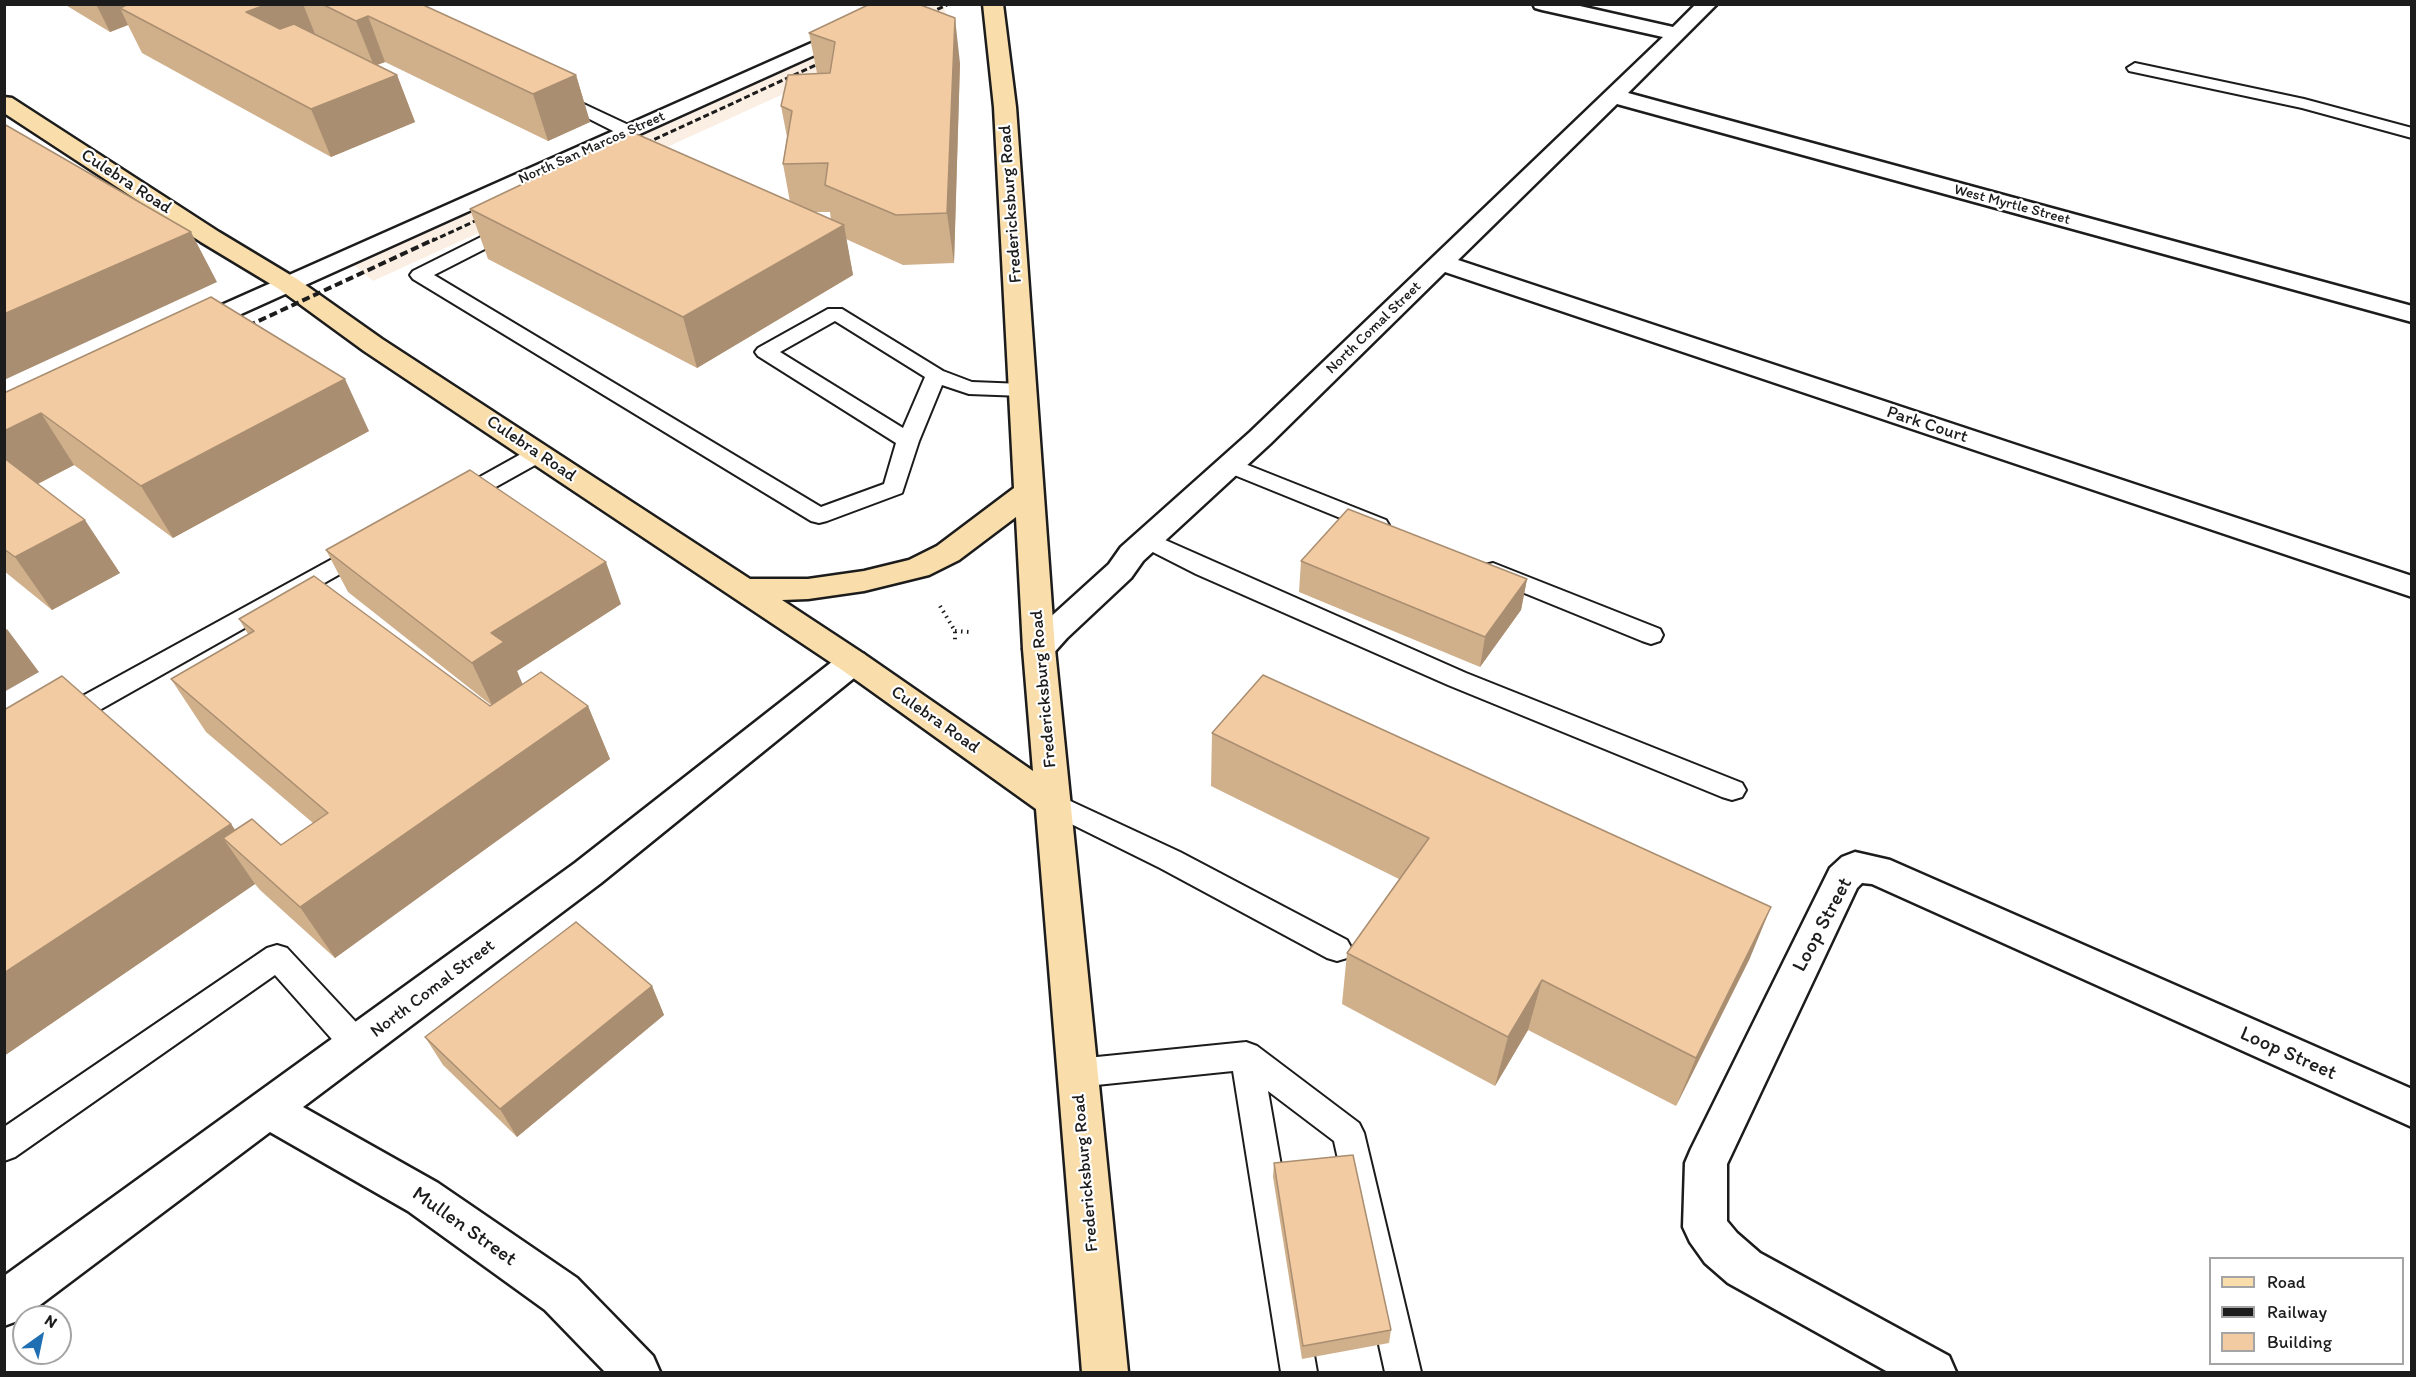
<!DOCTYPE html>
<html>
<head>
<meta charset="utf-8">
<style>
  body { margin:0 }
  #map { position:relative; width:2416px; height:1377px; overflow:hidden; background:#fff; font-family:Itim,sans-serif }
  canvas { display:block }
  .frame { position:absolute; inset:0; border:6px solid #1c1c1c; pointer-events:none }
  .legend { position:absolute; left:2209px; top:1257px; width:195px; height:108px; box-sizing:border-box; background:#fff; border:2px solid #a4a4a4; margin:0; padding:8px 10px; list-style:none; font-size:18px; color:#1c1c1c }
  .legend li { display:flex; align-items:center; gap:12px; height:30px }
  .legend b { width:30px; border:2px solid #a4a4a4 }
  .north { position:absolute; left:12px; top:1305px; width:60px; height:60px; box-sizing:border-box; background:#fff; border:2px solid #a4a4a4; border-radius:50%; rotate:33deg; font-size:16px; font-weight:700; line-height:24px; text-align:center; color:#1c1c1c }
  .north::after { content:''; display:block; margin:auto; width:21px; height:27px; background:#1f6fb2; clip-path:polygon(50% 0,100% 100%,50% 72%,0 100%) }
</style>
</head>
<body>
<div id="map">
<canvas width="2416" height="1377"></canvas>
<div class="frame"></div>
<ul class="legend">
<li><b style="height:8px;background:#f9deab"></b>Road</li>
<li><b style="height:8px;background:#1c1c1c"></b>Railway</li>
<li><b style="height:16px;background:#f2cba2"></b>Building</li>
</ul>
<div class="north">N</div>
</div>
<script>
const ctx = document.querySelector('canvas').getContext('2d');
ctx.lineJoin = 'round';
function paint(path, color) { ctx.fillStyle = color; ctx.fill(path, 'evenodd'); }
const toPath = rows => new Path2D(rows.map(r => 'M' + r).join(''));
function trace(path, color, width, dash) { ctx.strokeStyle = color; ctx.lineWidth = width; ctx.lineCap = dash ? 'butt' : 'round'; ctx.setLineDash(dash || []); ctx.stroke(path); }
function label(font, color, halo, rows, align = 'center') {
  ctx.font = font + ' Itim,sans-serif'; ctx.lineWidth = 4.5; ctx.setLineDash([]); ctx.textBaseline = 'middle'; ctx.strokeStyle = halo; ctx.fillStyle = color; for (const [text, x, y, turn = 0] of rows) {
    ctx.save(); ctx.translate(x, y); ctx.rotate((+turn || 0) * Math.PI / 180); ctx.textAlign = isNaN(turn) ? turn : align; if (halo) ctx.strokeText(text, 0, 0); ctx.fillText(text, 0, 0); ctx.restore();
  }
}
const built = toPath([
  [931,5,943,5,948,19,373,281,354,265]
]);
const path = toPath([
  [940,606,955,631,955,642],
  [955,631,970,632]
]);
const lane = toPath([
  [2135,63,2304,99,2412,128,2412,138,2302,108,2129,71,2127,68,2135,63],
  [556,91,635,128,637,132,635,136,629,137,623,136,550,99,548,96,550,93,556,91],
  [511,222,518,224,520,228,518,232,434,275,821,507,884,484,896,443,758,356,755,352,758,348,828,309,842,309,943,371,972,382,1023,384,1030,386,1033,390,1030,394,1023,396,969,394,942,385,919,441,902,493,827,521,819,523,811,521,413,279,410,275,413,271,511,222],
  [835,321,925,377,903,428,780,352,835,321],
  [538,447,546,449,549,454,546,459,467,503,459,505,451,503,448,498,451,493,530,449,538,447],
  [1230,458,1386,520,1389,525,1386,530,1378,532,1370,530,1222,470,1219,465,1222,460,1230,458],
  [1147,532,1466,673,1742,783,1746,790,1742,797,1732,800,1722,797,1448,685,1196,574,1139,545,1135,540,1139,535,1147,532],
  [364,543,372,546,376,551,372,556,73,725,4,743,4,723,57,710,356,546,364,543],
  [1493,563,1660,629,1663,635,1660,641,1651,644,1642,641,1485,577,1481,571,1485,565,1493,563],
  [1053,793,1180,852,1347,940,1352,949,1347,958,1337,961,1327,958,1160,868,1043,810,1039,803,1043,796,1053,793],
  [277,945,287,948,368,1035,372,1045,368,1055,357,1059,346,1055,275,975,15,1157,4,1161,4,1127,267,948,277,945],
  [1246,1042,1257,1046,1359,1123,1364,1133,1421,1372,1385,1372,1334,1141,1268,1091,1317,1372,1281,1372,1233,1071,1077,1087,1066,1083,1061,1073,1066,1063,1077,1059,1246,1042]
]);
const street = toPath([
  [1533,4,1571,4,1673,27,1696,4,1717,4,1628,93,2412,306,2412,322,1617,104,1458,260,2412,576,2412,597,1445,272,1270,444,1143,561,1131,578,1067,638,1050,657,1039,660,1028,657,1023,649,1028,641,1045,622,1109,564,1121,547,1250,432,1663,37,1542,10,1535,8,1533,4],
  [852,25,859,27,862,31,859,35,199,333,190,336,181,333,177,328,181,323,852,25],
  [853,651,864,654,869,662,864,670,601,883,303,1107,438,1183,577,1278,653,1356,660,1372,605,1372,545,1310,408,1211,270,1132,20,1320,4,1326,4,1276,575,863,842,654,853,651],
  [1855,852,1890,860,2412,1089,2412,1127,1872,884,1862,883,1857,888,1727,1164,1727,1221,1737,1233,1760,1253,1949,1356,1956,1372,1888,1372,1728,1283,1705,1263,1690,1242,1683,1227,1685,1163,1691,1149,1830,868,1842,857,1855,852]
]);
const primary = toPath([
  [983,4,1003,4,1016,107,1055,649,1128,1372,1082,1372,1036,809,842,670,364,351,279,289,201,242,4,113,4,97,12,98,219,232,297,279,382,339,750,579,808,579,864,571,909,560,937,546,1014,488,994,107,983,4],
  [1016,517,1023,649,1033,771,864,654,782,600,808,599,864,591,929,575,959,560,1016,517]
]);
const railFar1 = toPath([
  [921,17,949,4],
  [638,147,831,58],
  [432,241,490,214]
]);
const rail = toPath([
  [237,331,435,239]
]);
const wall = toPath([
  [64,4,421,4,576,75,590,122,548,141,385,62,377,65,397,75,415,122,331,157,142,53,128,25,110,32],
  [809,33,960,63,954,263,903,265,846,239,853,275,697,368,488,259,470,209,790,202,783,164,787,137,781,106,817,73],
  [814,212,830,212,831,220],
  [4,393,369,431,173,538,74,465,38,484,120,573,52,610,4,571],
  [326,550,621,604,517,671,522,685,588,706,610,759,335,958,260,890,255,884,4,1056,4,710,231,824,235,830,281,845,313,823,206,732,171,679,248,634,239,619,490,706,491,705,348,592],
  [1301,561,1527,579,1521,610,1480,667,1299,592],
  [1212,733,1750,958,1676,1106,1528,1030,1495,1086,1342,1004,1347,953,1399,879,1211,786],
  [652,986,664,1015,517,1137,443,1065,425,1037],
  [1274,1163,1391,1330,1389,1343,1302,1359,1273,1177]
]);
const shadedWall = toPath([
  [101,4,190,4,120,8,128,25,110,32,97,6],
  [268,4,303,4,317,39,265,58,246,12],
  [368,16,385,62,374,66,356,21],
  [955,18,960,63,954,263,947,213],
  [397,75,415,122,331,157,311,109],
  [576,75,590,122,548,141,533,94],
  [844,225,853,275,697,368,683,317],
  [191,232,217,282,4,380,4,314],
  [345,379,369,431,173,538,141,486],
  [41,413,74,465,18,494,4,474,4,431],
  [85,520,120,573,52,610,15,557],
  [606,562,621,604,517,671,523,685,492,705,472,663,491,633],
  [1527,579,1521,610,1480,667,1485,637],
  [7,629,39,672,4,692,4,631],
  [588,706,610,759,335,958,300,907],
  [231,824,267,876,223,838,255,884,4,1056,4,973],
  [1771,907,1750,958,1676,1106,1696,1058],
  [1542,980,1528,1030,1495,1086,1508,1037],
  [652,986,664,1015,517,1137,500,1109]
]);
const building = toPath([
  [129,4,268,4,246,12,280,29,294,24,397,75,311,109,120,8,129,4],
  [322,4,421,4,576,75,533,94,368,16,356,21,322,4],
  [870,4,918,4,955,18,947,213,896,215,825,185,828,163,783,164,792,111,781,106,788,75,830,73,835,42,809,33,870,4],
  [4,124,191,232,4,314,4,124],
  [632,132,844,225,683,317,470,209,632,132],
  [211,297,345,379,141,486,41,413,4,431,4,393,211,297],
  [4,458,85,520,15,557,4,549,4,458],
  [470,470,606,562,491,633,504,642,472,663,326,550,470,470],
  [1348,509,1527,579,1485,637,1301,561,1348,509],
  [314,576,490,706,541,672,588,706,300,907,223,838,252,819,281,845,328,813,171,679,254,631,239,619,314,576],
  [1263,675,1771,907,1696,1058,1542,980,1508,1037,1347,953,1429,838,1212,733,1263,675],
  [62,676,231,824,4,973,4,710,62,676],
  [576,922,652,986,500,1109,425,1037,576,922],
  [1353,1155,1391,1330,1303,1346,1274,1163,1353,1155]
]);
const farStreetnames = [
  ["North San Marcos Street",592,148,-24],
  ["West Myrtle Street",2012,205,15],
  ["North Comal Street",1374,328,-44]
];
const streetNames = [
  ["Culebra Road",126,182,33],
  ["Fredericksburg Road",1011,204,-94],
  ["Park Court",1927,425,18],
  ["Culebra Road",531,449,34],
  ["Fredericksburg Road",1044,689,-95],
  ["Culebra Road",935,720,35],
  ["North Comal Street",433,989,-37],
  ["Fredericksburg Road",1086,1173,-95]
];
const nearStreetnames = [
  ["Loop Street",1823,925,-62],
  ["Loop Street",2288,1054,24],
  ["Mullen Street",464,1227,35]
];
paint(built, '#fbefe3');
trace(lane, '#1c1c1c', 4);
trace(street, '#1c1c1c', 5);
trace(primary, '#1c1c1c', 5);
trace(path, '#1c1c1c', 4, [1.5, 4.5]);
paint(lane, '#fff');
paint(street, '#fff');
paint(primary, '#f9deab');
trace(railFar1, '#1c1c1c', 3, [6, 3]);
trace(rail, '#1c1c1c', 4, [8, 4]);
paint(wall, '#d0af8b');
paint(shadedWall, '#a98e71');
paint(building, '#f2cba2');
trace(building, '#a98e71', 1.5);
label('15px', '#1c1c1c', '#fff', farStreetnames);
label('18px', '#1c1c1c', '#fff', streetNames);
label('21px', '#1c1c1c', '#fff', nearStreetnames);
</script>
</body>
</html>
